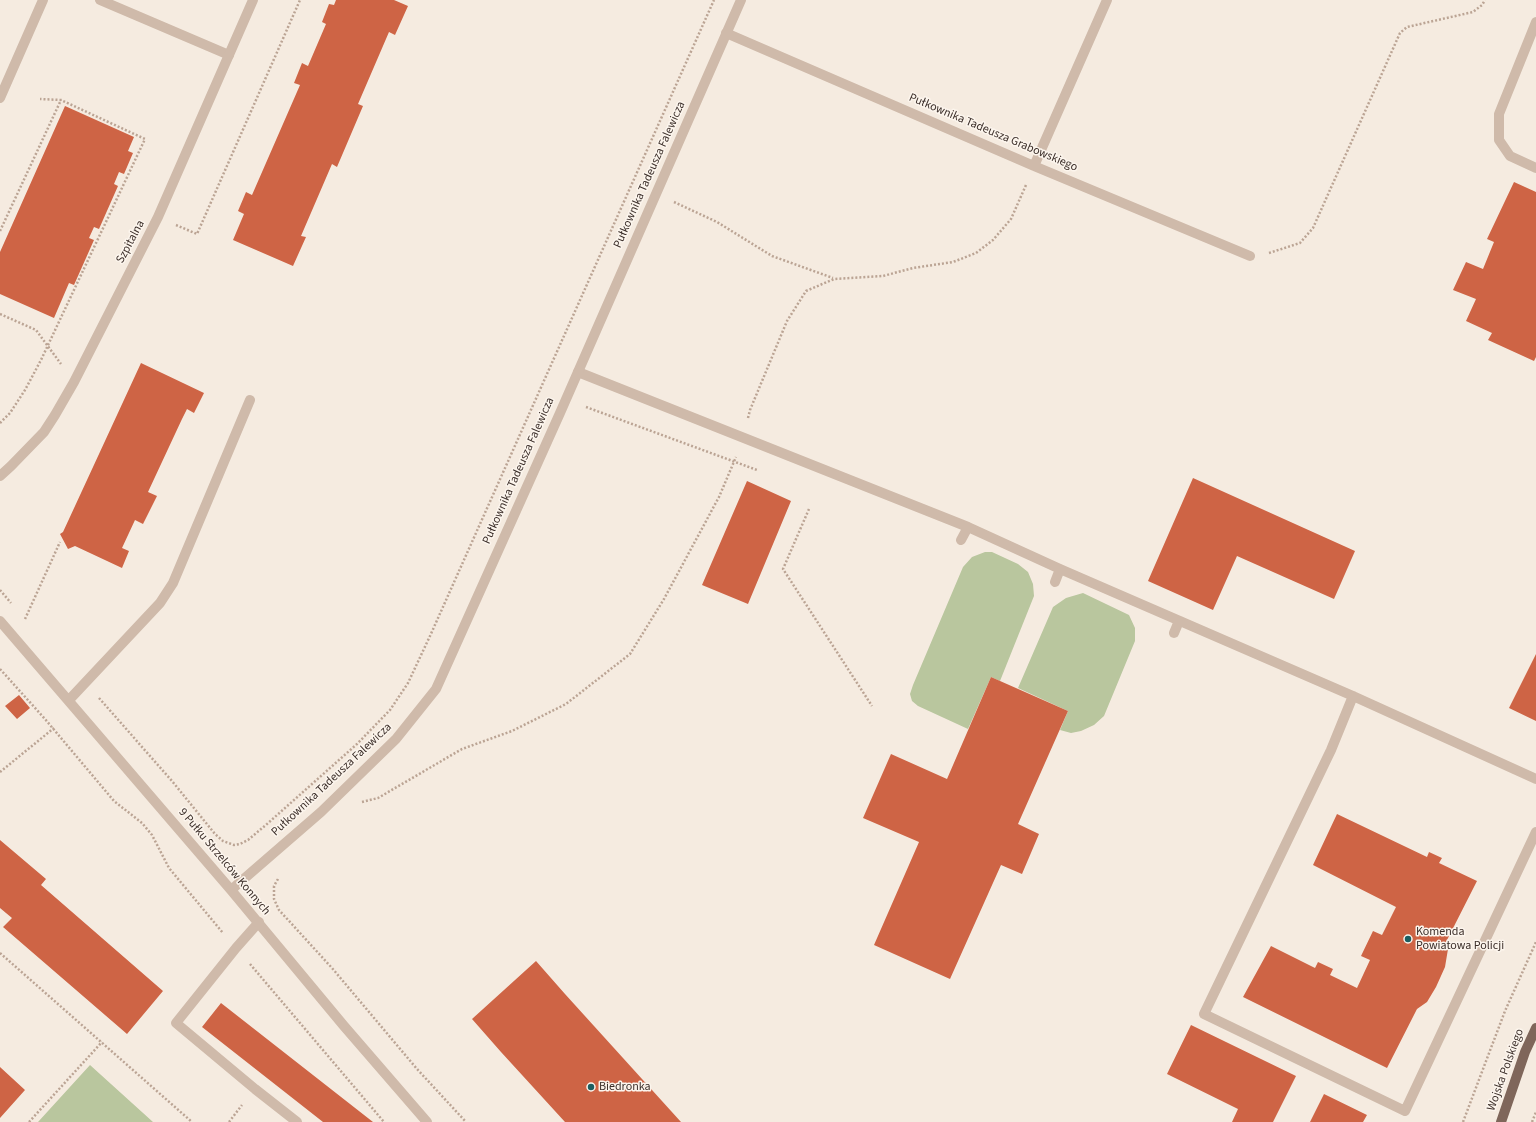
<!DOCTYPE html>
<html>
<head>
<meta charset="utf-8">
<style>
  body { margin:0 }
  canvas { display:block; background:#f5ebe0 }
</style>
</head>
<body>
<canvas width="1536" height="1122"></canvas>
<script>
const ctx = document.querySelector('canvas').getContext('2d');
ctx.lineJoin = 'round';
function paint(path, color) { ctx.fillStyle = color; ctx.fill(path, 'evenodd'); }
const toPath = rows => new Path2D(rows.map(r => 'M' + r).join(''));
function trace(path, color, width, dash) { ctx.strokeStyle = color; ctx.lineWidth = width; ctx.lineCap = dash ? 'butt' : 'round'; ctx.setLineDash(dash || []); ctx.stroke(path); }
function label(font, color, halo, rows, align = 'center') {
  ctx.font = font + ' "Source Sans 3",sans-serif'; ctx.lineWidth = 3; ctx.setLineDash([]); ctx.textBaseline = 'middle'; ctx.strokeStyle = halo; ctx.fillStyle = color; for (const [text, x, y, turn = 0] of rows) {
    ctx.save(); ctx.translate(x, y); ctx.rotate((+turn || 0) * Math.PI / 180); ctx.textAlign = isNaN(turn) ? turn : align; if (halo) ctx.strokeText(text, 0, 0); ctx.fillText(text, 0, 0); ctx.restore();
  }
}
const green = toPath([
  [985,552,992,552,1018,564,1028,572,1033,584,1034,596,1000,681,991,677,968,729,918,706,912,701,910,694,913,685,963,567,972,557],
  [1083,593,1129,615,1135,628,1135,641,1104,716,1094,725,1081,731,1071,733,1060,730,1068,711,1018,688,1053,607,1066,598],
  [90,1065,153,1122,38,1122]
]);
const building = toPath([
  [336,0,394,0,408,6,395,35,389,32,358,104,363,106,337,167,332,164,301,236,306,237,293,266,233,240,244,214,238,211,246,192,252,195,300,85,294,83,302,63,308,66,326,24,322,22,329,4,334,5],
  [65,106,134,137,128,151,133,153,124,174,119,172,114,184,118,186,99,229,94,227,89,238,94,240,74,285,69,283,54,318,0,294,0,252],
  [1514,182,1536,192,1536,357,1534,361,1488,340,1492,333,1466,321,1476,299,1453,290,1466,262,1483,269,1494,242,1487,239],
  [141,363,204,393,194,413,187,409,182,419,148,492,157,496,143,524,135,520,122,548,129,551,122,568,75,546,68,549,60,534,63,532],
  [1193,478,1355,551,1334,599,1237,556,1213,610,1148,581],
  [747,481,791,501,748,604,702,585],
  [1536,654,1536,721,1509,708],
  [991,677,1068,711,1018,824,1039,834,1022,874,1001,865,950,979,874,945,919,842,863,818,891,754,947,779],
  [19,695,30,708,17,719,5,706],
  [1337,814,1427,857,1429,852,1442,858,1439,863,1477,881,1446,942,1448,949,1445,967,1436,987,1427,1002,1417,1009,1387,1068,1243,997,1271,946,1315,968,1318,962,1333,969,1330,975,1357,988,1370,960,1361,956,1373,931,1382,935,1396,907,1313,865],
  [0,840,46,879,41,885,163,991,127,1034,3,927,12,918,0,908],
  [536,961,565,994,681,1122,565,1122,501,1052,472,1019],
  [221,1003,373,1122,323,1122,202,1027],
  [1191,1025,1296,1076,1273,1122,1232,1122,1238,1109,1167,1074],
  [0,1067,25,1090,0,1118],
  [1324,1094,1367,1115,1363,1122,1310,1122]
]);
const path = toPath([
  [674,202,717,222,772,256,833,278],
  [176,225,197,234,300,0],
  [0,231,61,100],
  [1269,253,1300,243,1313,228,1400,33,1407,27,1473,12,1482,5,1485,0],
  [0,314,36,330,61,364],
  [586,407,757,470],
  [748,418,750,410,787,321,806,291,834,279,883,276,913,268,953,262,976,253,993,240,1011,219,1026,185],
  [0,423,10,413,25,390,41,360,145,139,61,100,40,99],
  [809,509,783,569,872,706],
  [0,590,11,603],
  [25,619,60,542],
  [0,669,45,719,114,801,142,823,152,835,169,868,223,933],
  [99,698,172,781,215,834,223,841,234,845,240,844,248,840,267,824,357,744,390,710,408,683,430,636,714,0],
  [0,772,54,728],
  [362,802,378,798,462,749,512,731,566,704,630,654,664,599,719,497,736,457],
  [278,879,274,886,274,899,279,910,332,968,417,1069,466,1122],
  [0,953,192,1122],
  [250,964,384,1122],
  [29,1122,102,1042],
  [229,1122,242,1105],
  [1463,1122,1505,1011,1536,942],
  [1532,1122,1536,1112]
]);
const lane = toPath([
  [100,0,229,55],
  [1536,22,1499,114,1499,140,1510,156,1536,168],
  [578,372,968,527,1060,569,1353,696,1536,779],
  [961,540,968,527],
  [1055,582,1060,569],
  [1174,633,1179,621],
  [1353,696,1331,750,1204,1014,1405,1111,1536,832],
  [259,922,236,948,176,1023,255,1089,297,1122]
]);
const street = toPath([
  [726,33,1034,166,1250,256],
  [0,98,43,0],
  [1034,166,1107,0],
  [0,476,11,466,44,432,55,415,74,382,158,217,253,0],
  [0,621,231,890,344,1026,427,1122],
  [69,700,160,603,173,583,250,400],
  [231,890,321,812,396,739,436,689,560,413,741,0]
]);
const primary = toPath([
  [1501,1122,1525,1052,1536,1028]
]);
const markers = [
  [1408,939,4,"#1c5e61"],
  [591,1087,4,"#1c5e61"]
];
const streetNames = [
  ["Pułkownika Tadeusza Grabowskiego",993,133,23],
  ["Pułkownika Tadeusza Falewicza",650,175,-66],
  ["Szpitalna",131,242,-62],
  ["Pułkownika Tadeusza Falewicza",519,471,-66],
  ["Pułkownika Tadeusza Falewicza",332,780,-43],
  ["9 Pułku Strzelców Konnych",224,862,50],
  ["Wojska Polskiego",1506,1070,-70]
];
const poiNames = [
  ["Komenda",1416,932],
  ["Powiatowa Policji",1416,946],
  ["Biedronka",599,1087]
];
paint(green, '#b9c69e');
paint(building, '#ce6445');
trace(path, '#bba494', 2.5, [2, 2]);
trace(lane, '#cfbaaa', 10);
trace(street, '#cfbaaa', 10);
trace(primary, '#7f665a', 10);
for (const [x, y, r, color] of markers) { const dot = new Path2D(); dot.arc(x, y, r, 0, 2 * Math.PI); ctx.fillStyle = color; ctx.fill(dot); trace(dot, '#fcf5ed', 1.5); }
label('12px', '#3c2f2a', '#fcf5ed', streetNames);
label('12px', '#3c2f2a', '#fcf5ed', poiNames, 'left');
</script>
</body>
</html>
